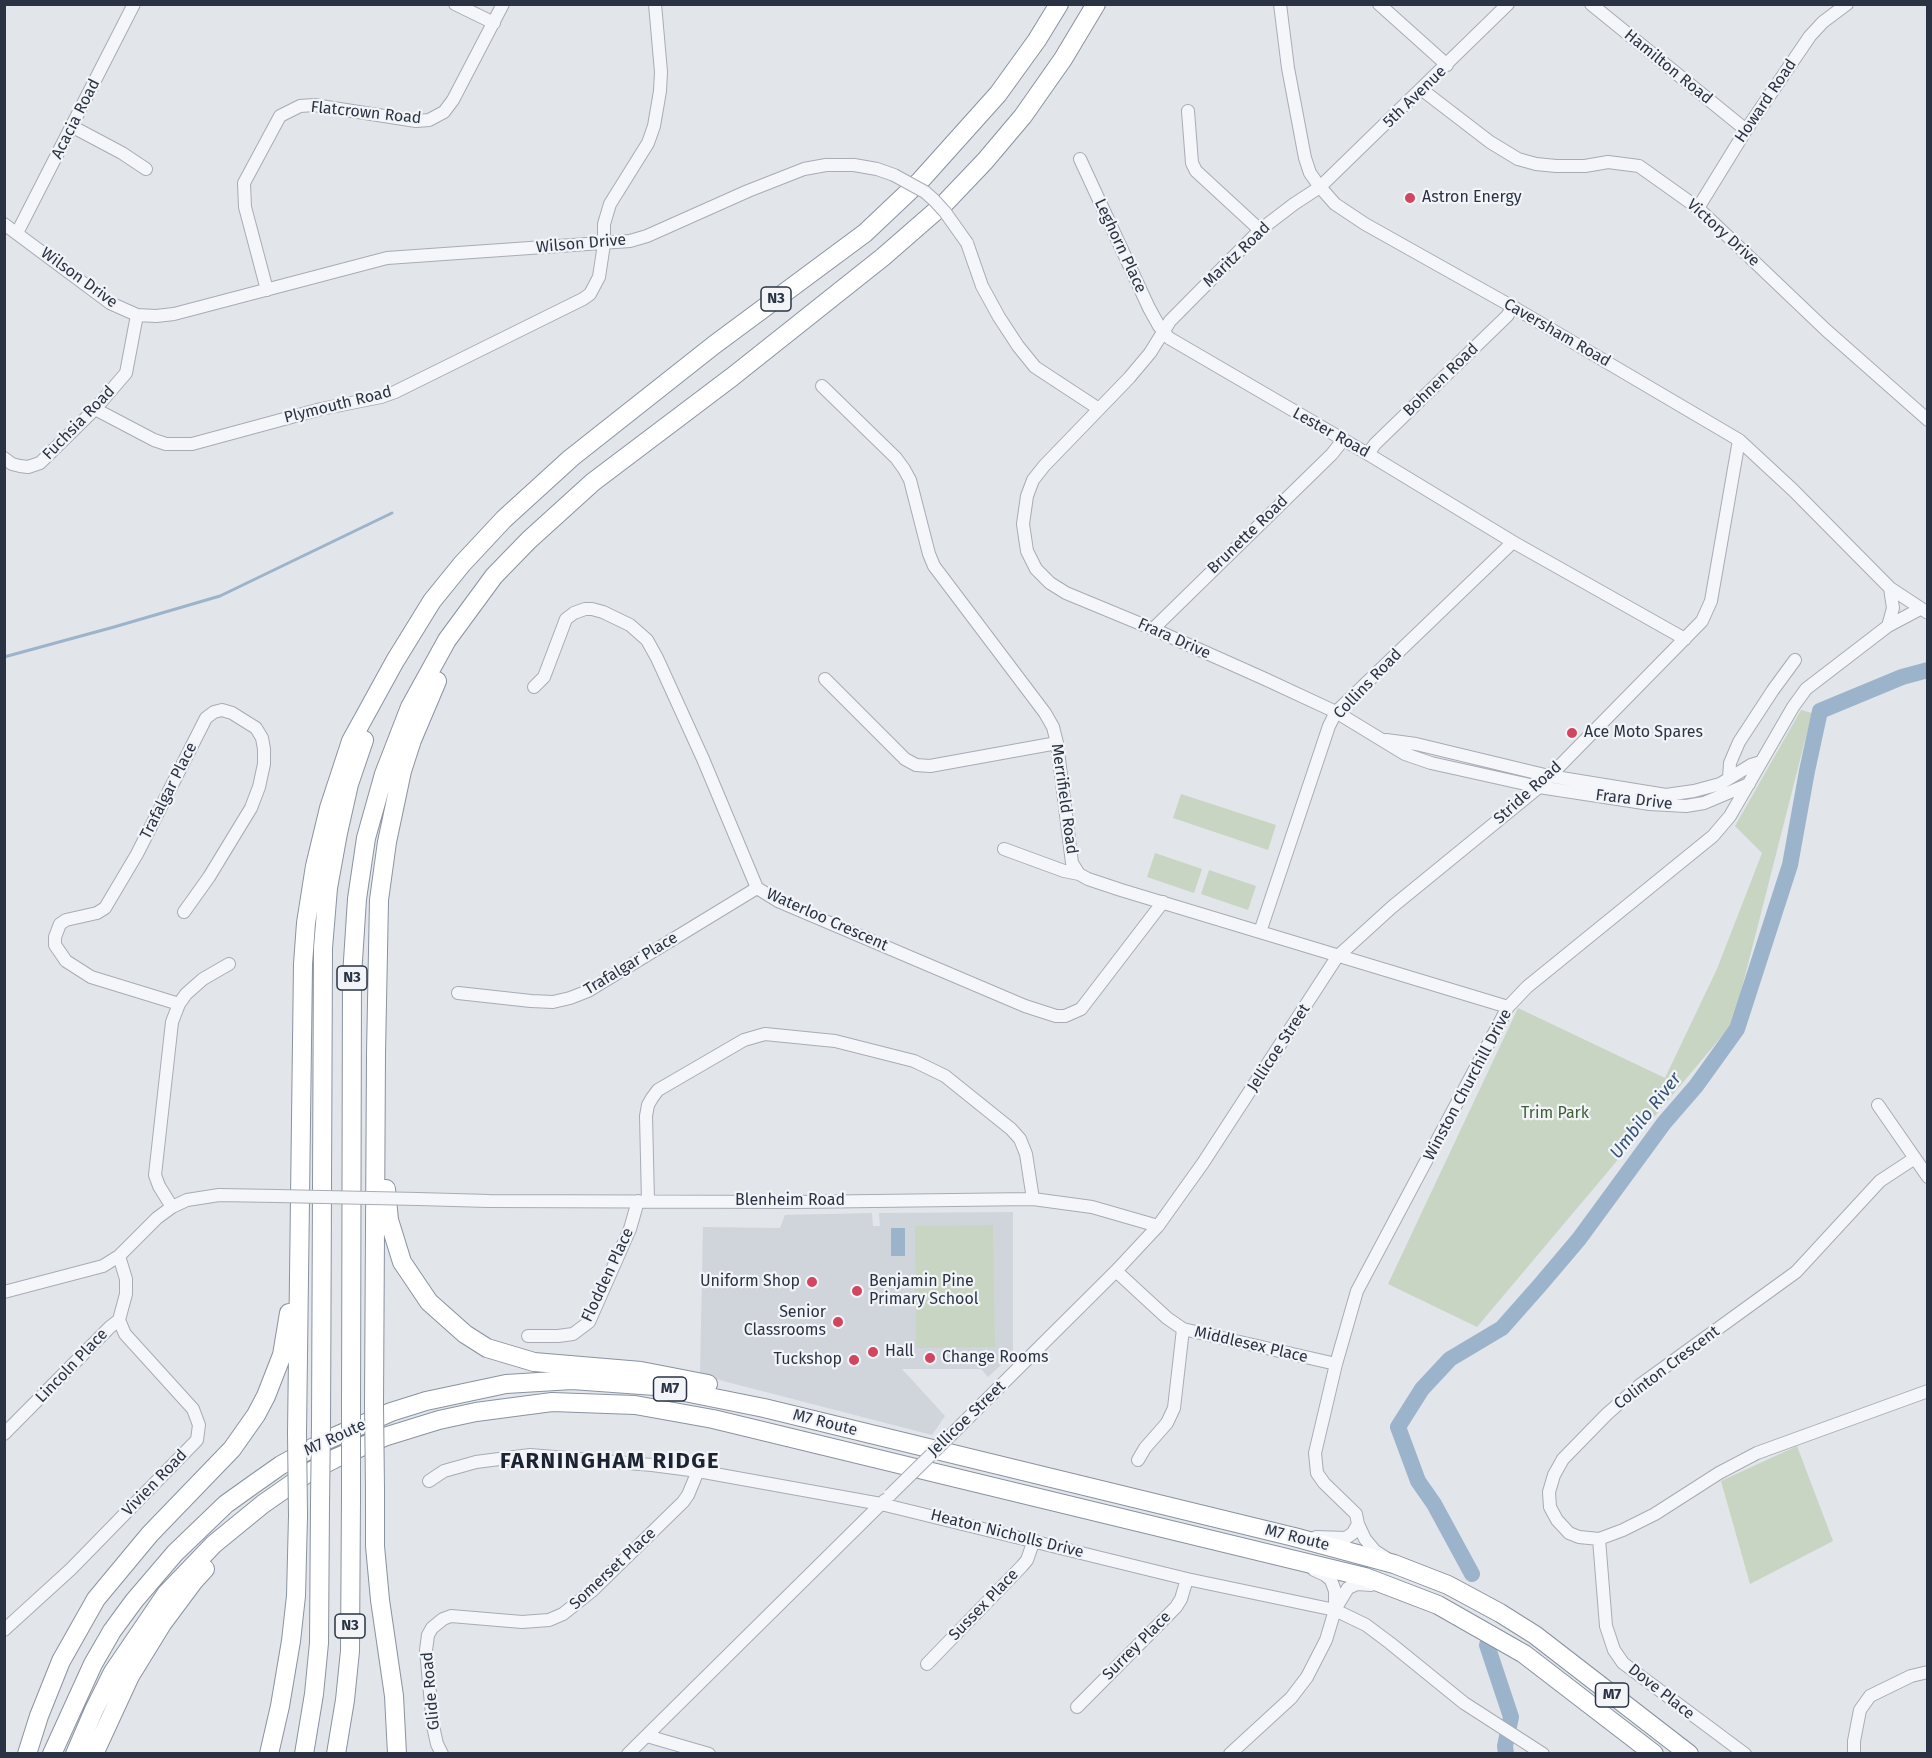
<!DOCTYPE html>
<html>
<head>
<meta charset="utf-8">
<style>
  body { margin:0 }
  #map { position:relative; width:1932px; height:1758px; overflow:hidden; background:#e2e5ea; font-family:"Fira Sans",sans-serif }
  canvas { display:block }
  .frame { position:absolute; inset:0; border:6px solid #293343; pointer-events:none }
</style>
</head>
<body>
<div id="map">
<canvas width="1932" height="1758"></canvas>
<div class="frame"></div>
</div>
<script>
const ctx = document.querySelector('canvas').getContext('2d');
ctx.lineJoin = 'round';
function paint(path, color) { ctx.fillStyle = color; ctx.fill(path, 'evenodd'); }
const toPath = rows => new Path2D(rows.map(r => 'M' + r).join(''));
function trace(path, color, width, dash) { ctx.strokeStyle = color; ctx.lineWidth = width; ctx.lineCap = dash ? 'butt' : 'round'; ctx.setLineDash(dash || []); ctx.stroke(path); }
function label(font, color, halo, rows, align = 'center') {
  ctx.font = font + ' "Fira Sans",sans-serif'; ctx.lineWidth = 4.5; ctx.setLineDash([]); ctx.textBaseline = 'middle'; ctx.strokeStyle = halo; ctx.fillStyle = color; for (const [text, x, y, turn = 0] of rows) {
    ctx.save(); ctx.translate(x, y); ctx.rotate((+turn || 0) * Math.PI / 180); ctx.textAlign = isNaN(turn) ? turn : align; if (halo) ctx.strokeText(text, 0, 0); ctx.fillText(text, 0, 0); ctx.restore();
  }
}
const built = toPath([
  [1013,1212,1013,1354,988,1377,981,1369,902,1369,945,1416,932,1435,700,1375,703,1227,780,1228,785,1215,872,1213,873,1226,880,1226,879,1213]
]);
const green = toPath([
  [1801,710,1812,713,1733,1023,1477,1327,1388,1284,1518,1008,1665,1078,1717,969,1762,853,1735,826],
  [1181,794,1276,825,1268,850,1173,818],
  [1155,853,1202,869,1194,893,1147,877],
  [1209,870,1256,886,1248,910,1201,894],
  [993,1225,995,1347,916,1348,915,1226],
  [1797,1446,1833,1541,1750,1584,1721,1481]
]);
const water = toPath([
  [891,1228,905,1228,905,1256,891,1256]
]);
const stream = toPath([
  [4,657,114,627,220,596,392,513]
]);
const river = toPath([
  [1472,1574,1434,1504,1418,1481,1398,1427,1422,1389,1450,1359,1502,1328,1540,1285,1579,1239,1664,1123,1696,1086,1737,1029,1790,865,1807,771,1820,711,1902,677,1928,670],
  [1487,1645,1511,1717,1505,1746,1506,1754]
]);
const minor = toPath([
  [455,4,494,23],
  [1280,4,1288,68,1305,158,1310,173,1320,187,1335,204,1365,224,1513,307,1739,440,1793,490,1890,588,1928,613],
  [1379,4,1447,65],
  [1508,4,1320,187,1294,204,1260,230,1170,321,1150,353,1129,378,1044,466,1033,480,1027,496,1023,524,1027,551,1036,569,1050,583,1066,593,1153,629,1265,679,1336,712,1405,754,1431,763,1539,787,1650,804,1686,806,1704,803,1749,784],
  [1591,4,1746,130],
  [1421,89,1490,142,1518,159,1536,164,1556,166,1585,166,1608,162,1639,166,1698,208,1826,330,1928,420],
  [1188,111,1192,163,1196,171,1260,230],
  [73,127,122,153,146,169],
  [1080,159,1149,308,1159,326,1169,338,1368,454,1513,542,1685,639],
  [1698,208,1746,130,1810,36,1823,22,1847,4],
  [4,224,110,303,137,315,156,316,174,314,387,258,630,241,647,236,748,191,804,169,826,165,854,165,877,169,894,175],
  [17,233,134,4],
  [967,243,982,286,999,317,1018,346,1035,367,1099,409],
  [267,290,245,207,244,183,280,116,300,106,314,105,416,121,429,120,444,112,453,100,503,4],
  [822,386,896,458,904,469,910,480,929,554,934,566,1045,713,1053,727,1057,743,1072,863,1079,874,1088,879,1121,890,1508,1007],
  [95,409,154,440,166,444,192,444,321,409,381,397,395,392,583,299,590,294,599,277,604,244,604,224,610,204,648,143,654,126,660,91,661,72,655,4],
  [1368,454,1375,444,1507,316,1513,307],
  [4,458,12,464,20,466,28,467,40,463,95,409,126,373,137,315],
  [1888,626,1893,608,1890,588],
  [1153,629,1332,454,1343,440],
  [825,679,905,759,916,765,930,766,1057,743],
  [534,687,544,677,566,619,574,613,585,609,592,609,603,612,630,625,647,640,657,658,703,759,757,888,778,901,1025,1006,1056,1016,1065,1016,1081,1009,1163,902],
  [1386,740,1416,744,1549,776,1666,795,1694,791,1720,784,1751,765,1761,762],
  [1729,778,1730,763,1739,742,1773,690,1795,660],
  [1004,849,1064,871,1079,874],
  [1260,932,1329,726,1336,712,1513,542],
  [458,993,531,1001,553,1002,570,998,588,991,757,888],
  [179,1004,91,977,66,961,55,945,55,937,60,924,66,920,97,913,105,908,137,854,206,718,214,712,222,710,232,713,256,728,262,738,264,749,264,764,259,787,251,808,209,877,184,912],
  [1878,1105,1928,1177],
  [1915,1158,1880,1181,1796,1272,1640,1385,1607,1414,1563,1459,1554,1475,1549,1492,1550,1507,1557,1520,1569,1533,1579,1537,1599,1539,1623,1530,1655,1514,1719,1473,1757,1453,1928,1391],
  [418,1199,489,1201,794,1202,1033,1199,1092,1207,1158,1226],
  [648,1201,646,1116,648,1105,652,1098,658,1090,744,1040,765,1034,835,1041,914,1061,945,1076,1011,1129,1020,1139,1026,1154,1033,1199],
  [172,1207,159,1186,155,1175,172,1022,179,1004,186,994,203,979,229,964],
  [1116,1271,1167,1318,1183,1329,1336,1364],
  [4,1292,103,1266,119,1256,157,1218,172,1207,187,1200,219,1195,276,1196],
  [528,1336,558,1336,573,1334,589,1322,630,1229,638,1201],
  [4,1434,110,1327,119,1320,126,1294,126,1279,119,1256],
  [952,1434,1116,1271,1158,1226,1203,1163,1337,957,1392,907,1539,787,1702,621,1711,601,1739,440],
  [1138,1460,1145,1448,1167,1423,1174,1408,1183,1329],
  [429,1481,444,1471,476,1462,530,1455,652,1465,698,1471,881,1504,1187,1579,1335,1610,1366,1625,1390,1643,1464,1703,1543,1754],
  [1316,1537,1346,1538,1353,1533,1358,1524],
  [1599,1539,1606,1626,1614,1650,1623,1663,1745,1754],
  [1386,1558,1375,1551,1365,1539,1358,1524,1356,1514,1324,1483,1317,1473,1315,1453,1336,1364,1357,1291,1508,1007,1527,987,1713,836,1730,816,1793,707,1806,689,1888,626,1920,609],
  [1337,1606,1348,1588,1357,1584,1371,1585],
  [4,1630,71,1569,197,1440,199,1425,193,1409,125,1334,119,1320],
  [927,1664,1022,1566,1027,1560,1034,1540],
  [1077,1707,1176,1607,1181,1599,1187,1579],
  [647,1736,709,1754],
  [442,1754,437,1744,433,1726,426,1650,428,1635,432,1628,443,1619,451,1616,522,1622,549,1620,563,1614,593,1590,683,1502,688,1495,698,1471],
  [628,1754,885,1500],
  [1230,1754,1291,1698,1307,1677,1326,1640,1335,1610,1335,1591,1331,1580,1325,1575,1314,1570],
  [1854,1754,1854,1741,1860,1710,1870,1696,1911,1676,1928,1672]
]);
const highway = toPath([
  [386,1189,389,1220,402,1262,429,1302,465,1334,487,1348,534,1362,641,1371,708,1384],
  [374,1404,376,1053,379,900,387,842,402,771,412,740,437,681],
  [351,1412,352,976,357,899,366,838,384,774,410,707,447,640,494,576,529,540,593,482,732,377,883,257,945,203,985,161,1023,116,1063,59,1096,4],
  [321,1425,323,948,328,888,338,833,349,784,364,740],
  [297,1433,303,964,306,923,315,866,329,808,351,741,395,661,432,601,462,564,504,519,571,458,714,345,865,233,920,181,998,94,1037,40,1059,4],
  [375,1490,375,1546,380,1600,394,1696,397,1754],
  [27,1754,39,1716,61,1661,96,1599,150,1534,232,1449,256,1415,266,1396,282,1355,289,1313],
  [52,1754,93,1664,112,1631,134,1601,175,1553,226,1504,254,1484,281,1465,327,1440,391,1412,426,1401,506,1384,572,1380,655,1386,764,1408,1294,1537,1394,1564,1448,1585,1500,1613,1535,1635,1689,1754],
  [75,1754,94,1710,113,1672,166,1594,214,1544,263,1504,306,1474,336,1458,384,1437,439,1420,476,1412,552,1402,635,1405,713,1419,1365,1577,1438,1605,1524,1654,1654,1754],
  [94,1754,130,1676,162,1624,194,1581,205,1569],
  [269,1754,280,1706,291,1641,296,1596,298,1516],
  [304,1754,314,1694,319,1643,320,1504],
  [336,1754,345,1700,350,1651,351,1498]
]);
const minorBridge = toPath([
  [894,175,925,192,934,200,945,212,967,243],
  [276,1196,418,1199],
  [890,1495,952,1434]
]);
const highwayBridge = toPath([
  [374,1404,375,1490],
  [297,1433,298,1516],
  [351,1498,351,1412],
  [320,1504,321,1425]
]);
const markers = [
  [1410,198,6,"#d1455e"],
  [1572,733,6,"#d1455e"],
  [812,1282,6,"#d1455e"],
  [857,1291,6,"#d1455e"],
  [838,1322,6,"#d1455e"],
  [873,1352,6,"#d1455e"],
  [930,1358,6,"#d1455e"],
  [854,1360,6,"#d1455e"]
];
const shields = [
  [776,299,30],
  [352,978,30],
  [670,1389,33],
  [350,1626,30],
  [1612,1695,33]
];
const shieldNames = [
  ["N3",776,299],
  ["N3",352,978],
  ["M7",670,1389],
  ["N3",350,1626],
  ["M7",1612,1695]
];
const streetNames = [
  ["Hamilton Road",1668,67,39],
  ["5th Avenue",1415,97,-44],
  ["Howard Road",1766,101,-56],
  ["Flatcrown Road",366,113,6],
  ["Acacia Road",76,119,-63],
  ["Victory Drive",1723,233,42],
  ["Wilson Drive",581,244,-5],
  ["Leghorn Place",1120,246,65],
  ["Maritz Road",1237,255,-44],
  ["Wilson Drive",79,278,36],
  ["Caversham Road",1557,333,30],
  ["Bohnen Road",1441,380,-44],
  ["Plymouth Road",338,405,-14],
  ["Fuchsia Road",79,423,-46],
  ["Lester Road",1331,433,29],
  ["Brunette Road",1248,535,-44],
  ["Frara Drive",1174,639,24],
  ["Collins Road",1368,684,-46],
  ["Trafalgar Place",169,791,-63],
  ["Stride Road",1528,793,-42],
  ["Merrifield Road",1064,799,82],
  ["Frara Drive",1634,800,7],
  ["Waterloo Crescent",827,920,24],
  ["Trafalgar Place",631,964,-31],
  ["Jellicoe Street",1279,1048,-57],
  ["Winston Churchill Drive",1468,1085,-62],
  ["Blenheim Road",790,1201],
  ["Flodden Place",608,1275,-65],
  ["Middlesex Place",1251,1345,13],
  ["Lincoln Place",72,1366,-46],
  ["Colinton Crescent",1667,1368,-37],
  ["Jellicoe Street",967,1419,-44],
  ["M7 Route",825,1423,14],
  ["M7 Route",335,1438,-25],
  ["Vivien Road",155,1483,-46],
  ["Heaton Nicholls Drive",1007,1534,14],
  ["M7 Route",1297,1538,14],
  ["Somerset Place",613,1569,-43],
  ["Sussex Place",984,1605,-46],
  ["Surrey Place",1137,1646,-45],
  ["Glide Road",431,1691,-95],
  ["Dove Place",1661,1692,38]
];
const poiNames = [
  ["Astron Energy",1422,198],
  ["Ace Moto Spares",1584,733],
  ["Uniform Shop",800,1282,"right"],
  ["Benjamin Pine",869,1282],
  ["Primary School",869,1300],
  ["Senior",826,1313,"right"],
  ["Classrooms",826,1331,"right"],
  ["Hall",885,1352],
  ["Change Rooms",942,1358],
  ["Tuckshop",842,1360,"right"]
];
const parkNames = [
  ["Trim Park",1555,1114]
];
const waterNames = [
  ["Umbilo River",1646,1116,-52]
];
const districtNames = [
  ["FARNINGHAM RIDGE",610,1462]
];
paint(built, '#d0d5dc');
paint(green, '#c8d5c3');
paint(water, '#9cb4cb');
trace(stream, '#9cb4cb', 3);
trace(river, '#9cb4cb', 16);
trace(minor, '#a7acb5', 14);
trace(highway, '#8993a1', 20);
trace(minor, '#f5f6f9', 12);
trace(highway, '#fff', 18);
trace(minorBridge, '#a7acb5', 14, []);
trace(highwayBridge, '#8993a1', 20, []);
trace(minorBridge, '#f5f6f9', 12);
trace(highwayBridge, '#fff', 18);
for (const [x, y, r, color] of markers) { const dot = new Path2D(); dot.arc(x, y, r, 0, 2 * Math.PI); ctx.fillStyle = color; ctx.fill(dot); trace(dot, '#f2f4f8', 2); }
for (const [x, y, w] of shields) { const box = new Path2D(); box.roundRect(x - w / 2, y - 12, w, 24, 4.5); ctx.fillStyle = '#f2f4f8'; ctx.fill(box); trace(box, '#293343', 1.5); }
label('bold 15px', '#293343', null, shieldNames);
label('16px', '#293343', '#f2f4f8', streetNames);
label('16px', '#293343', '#f2f4f8', poiNames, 'left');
label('16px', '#3f5f36', '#f2f4f8', parkNames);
label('italic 18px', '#325378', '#f2f4f8', waterNames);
ctx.letterSpacing = '1.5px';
label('bold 22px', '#1c2434', '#f2f4f8', districtNames);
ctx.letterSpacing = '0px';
</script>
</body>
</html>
